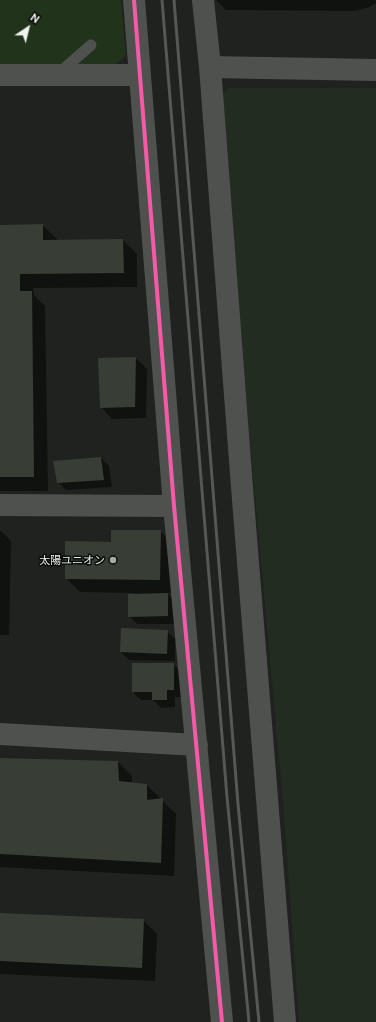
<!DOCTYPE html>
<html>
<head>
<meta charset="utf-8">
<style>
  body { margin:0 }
  #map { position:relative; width:376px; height:1022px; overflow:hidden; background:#1f221e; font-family:Ubuntu,sans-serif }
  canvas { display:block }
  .north { position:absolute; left:8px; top:8px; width:40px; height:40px; -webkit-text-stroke:3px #090c09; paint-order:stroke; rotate:35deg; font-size:11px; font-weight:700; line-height:16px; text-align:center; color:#f0f4ee }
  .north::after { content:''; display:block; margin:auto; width:14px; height:18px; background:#f0f4ee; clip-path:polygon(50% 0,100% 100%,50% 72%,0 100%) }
</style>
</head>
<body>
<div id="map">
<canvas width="376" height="1022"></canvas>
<div class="north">N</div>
</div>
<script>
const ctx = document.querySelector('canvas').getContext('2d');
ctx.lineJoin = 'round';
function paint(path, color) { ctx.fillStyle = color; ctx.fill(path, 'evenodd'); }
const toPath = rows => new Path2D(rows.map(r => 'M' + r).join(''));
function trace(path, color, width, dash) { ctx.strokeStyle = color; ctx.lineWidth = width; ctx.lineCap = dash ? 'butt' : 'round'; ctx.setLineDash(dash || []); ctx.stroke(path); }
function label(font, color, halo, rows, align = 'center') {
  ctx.font = font + ' Ubuntu,"Noto Sans JP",sans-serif'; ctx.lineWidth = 3; ctx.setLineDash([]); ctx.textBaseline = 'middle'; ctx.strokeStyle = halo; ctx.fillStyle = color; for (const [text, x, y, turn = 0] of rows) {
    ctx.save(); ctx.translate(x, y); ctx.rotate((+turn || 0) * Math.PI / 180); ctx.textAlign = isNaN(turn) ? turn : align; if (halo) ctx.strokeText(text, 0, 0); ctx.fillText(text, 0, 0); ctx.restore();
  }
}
const built = toPath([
  [228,88,376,88,376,1022,299,1022,284,814,249,431,222,95]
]);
const green = toPath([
  [0,0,121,0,126,55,117,64,0,64]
]);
const shadow = toPath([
  [216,0,376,0,376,3,370,7,355,11,226,10],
  [42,225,57,239,57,241,123,240,137,254,137,287,33,288,34,295,45,306,48,491,0,491,0,226],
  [136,358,147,369,146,418,112,419,101,407],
  [101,458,109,466,112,487,66,490,58,482],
  [0,530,11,541,9,635,0,635],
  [160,531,174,545,174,593,167,593,176,602,176,624,137,624,129,616,134,593,80,592,66,578,112,543],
  [167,631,175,639,175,661,129,660,121,652],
  [173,664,181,672,182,697,175,697,175,707,161,708,153,700,141,700,133,692],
  [0,759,118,762,132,776,132,783,146,784,176,814,174,876,0,867],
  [0,914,143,920,157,934,155,981,0,974]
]);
const building = toPath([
  [43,224,43,240,123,239,124,273,20,274,20,291,32,291,34,477,0,477,0,225],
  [136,357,135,407,100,408,98,358],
  [101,457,104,480,57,483,53,461],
  [111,530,161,530,160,580,65,579,65,541,111,542],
  [168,593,168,616,128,617,128,594],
  [121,628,168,630,167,654,120,652],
  [132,663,174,663,174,690,167,690,167,700,152,700,152,692,132,692],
  [0,758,118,761,119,781,147,784,147,800,163,798,161,863,0,854],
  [0,913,144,919,142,968,0,961]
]);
const service = toPath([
  [58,74,91,45]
]);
const tertiary = toPath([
  [134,0,174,506,222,1022],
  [203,0,210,67,243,500,285,1022],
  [210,67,376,70],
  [0,75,140,75],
  [0,505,174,506],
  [0,734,197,745]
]);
const rail = toPath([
  [162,0,227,797,249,1022],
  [174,0,238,804,259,1022]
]);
const cycleway = toPath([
  [134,0,174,506,222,1022]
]);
const markers = [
  [113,560,4,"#a7aaa5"]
];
const poiNames = [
  ["太陽ユニオン",105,560]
];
paint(built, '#222c20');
paint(green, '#22331b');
paint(shadow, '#0007');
paint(building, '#383e35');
trace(service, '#4f514e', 11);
trace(tertiary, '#4f514e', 22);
trace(rail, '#565855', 3);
trace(cycleway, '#f35aa7', 4);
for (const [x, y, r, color] of markers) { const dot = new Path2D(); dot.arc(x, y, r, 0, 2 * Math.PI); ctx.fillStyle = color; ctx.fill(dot); trace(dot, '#090c09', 1.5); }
label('11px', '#f0f4ee', '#090c09', poiNames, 'right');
</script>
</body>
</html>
